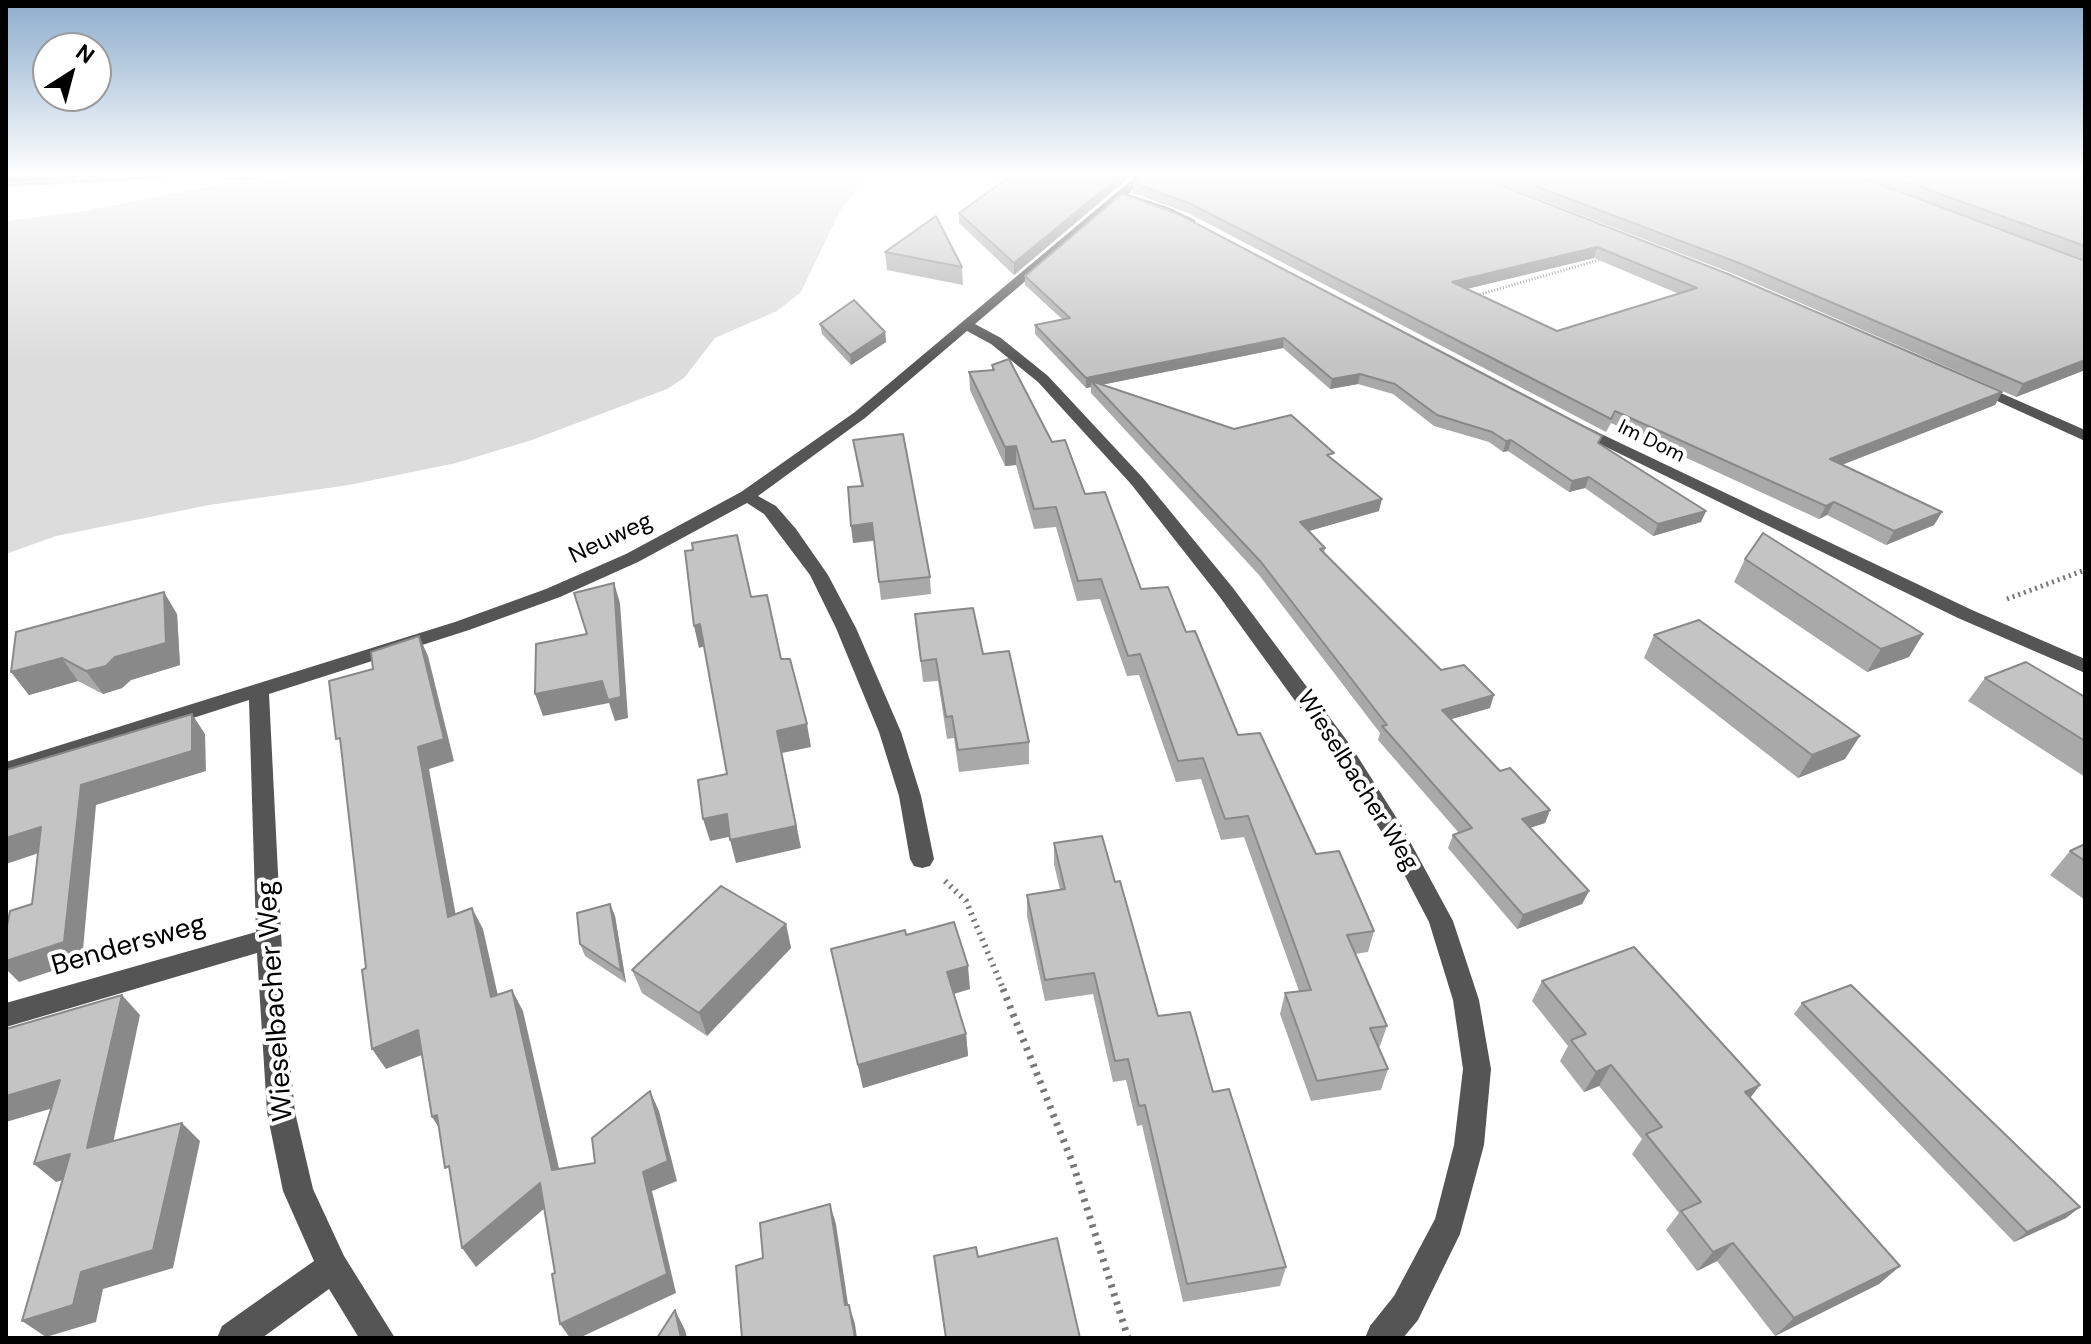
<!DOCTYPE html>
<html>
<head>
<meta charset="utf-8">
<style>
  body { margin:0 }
  #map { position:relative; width:2091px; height:1344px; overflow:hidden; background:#fff; font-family:"DM Sans",sans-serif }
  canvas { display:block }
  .frame { position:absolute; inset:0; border:8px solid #000; pointer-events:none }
  .north { position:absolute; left:32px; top:32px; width:80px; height:80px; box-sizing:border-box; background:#fff; border:2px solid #999; border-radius:50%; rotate:36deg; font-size:22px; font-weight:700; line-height:32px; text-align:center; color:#000 }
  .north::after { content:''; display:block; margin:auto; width:28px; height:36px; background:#000; clip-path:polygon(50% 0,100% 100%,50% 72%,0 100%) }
</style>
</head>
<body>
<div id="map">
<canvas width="2091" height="1344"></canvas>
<div class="frame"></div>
<div class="north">N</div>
</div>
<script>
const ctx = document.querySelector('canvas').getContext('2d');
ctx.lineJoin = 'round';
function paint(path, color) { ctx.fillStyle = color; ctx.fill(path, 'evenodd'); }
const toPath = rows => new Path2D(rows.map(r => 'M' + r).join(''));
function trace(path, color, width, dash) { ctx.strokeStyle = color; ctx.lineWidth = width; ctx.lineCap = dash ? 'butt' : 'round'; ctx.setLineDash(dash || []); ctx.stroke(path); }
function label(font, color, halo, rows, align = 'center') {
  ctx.font = font + ' "DM Sans",sans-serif'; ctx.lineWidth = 8; ctx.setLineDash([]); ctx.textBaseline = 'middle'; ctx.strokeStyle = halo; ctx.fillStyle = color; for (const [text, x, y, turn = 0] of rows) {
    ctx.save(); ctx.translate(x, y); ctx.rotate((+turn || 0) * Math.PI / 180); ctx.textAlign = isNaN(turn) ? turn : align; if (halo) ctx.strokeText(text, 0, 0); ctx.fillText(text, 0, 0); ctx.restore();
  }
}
const green = toPath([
  [296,176,866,176,840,211,801,292,777,311,715,338,684,378,667,389,532,440,456,463,349,485,209,505,56,536,6,554,6,221,79,212,233,182]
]);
const stream = toPath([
  [130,176,175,176,171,178,6,187,6,183,130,176],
  [203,176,241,177,273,176,241,181,203,176]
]);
const pathFar3 = toPath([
  [1474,296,1606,258]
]);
const pathFar2 = toPath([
  [2007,599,2085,570]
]);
const pathFar1 = toPath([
  [945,881,966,901,1004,991]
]);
const path = toPath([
  [1003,989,1073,1164,1128,1338]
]);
const minor = toPath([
  [6,176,81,176,76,179,6,182,6,176],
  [1136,176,1147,176,1128,194,1168,207,1195,220,1195,224,1187,224,1122,199,975,324,1001,338,1048,376,1143,478,1233,588,1351,746,1401,825,1453,921,1479,1000,1491,1069,1484,1145,1460,1234,1418,1320,1403,1338,1365,1338,1370,1326,1394,1296,1435,1219,1454,1145,1463,1069,1453,1000,1429,922,1384,836,1335,756,1219,596,1131,484,1038,382,991,344,967,331,865,418,758,496,776,506,796,529,828,575,856,628,901,732,921,796,934,859,930,866,922,868,914,866,910,859,899,796,879,732,836,628,810,575,764,514,747,503,638,562,560,597,469,630,269,694,285,1012,295,1112,313,1189,344,1256,395,1338,359,1338,329,1289,262,1338,217,1338,222,1326,314,1261,283,1191,267,1112,257,953,6,1027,6,1003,256,932,249,700,6,778,6,762,455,622,546,589,626,554,741,492,855,412,1136,176],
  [1978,383,2085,430,2085,441,1973,390,1971,387,1978,383],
  [1576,422,1972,610,2085,659,2085,673,1958,618,1571,430,1571,424,1576,422]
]);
const wall = toPath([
  [1131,176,1014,275,959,223,959,213],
  [1477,176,2002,392,1995,405,1842,464,1942,512,1934,525,1886,545,1827,515,1819,519,1611,423,1606,432,1188,213,1133,193,1133,183],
  [1594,258,1679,294,1557,331,1467,289],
  [1480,176,2085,176,2085,260,1902,192,2085,370,2016,397,1734,274],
  [1122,194,1602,436,1599,443,1706,511,1701,522,1653,536,1585,488,1569,492,1508,451,1503,452,1489,442,1434,426,1393,394,1358,384,1330,389,1283,348,1101,385,1234,429,1332,459,1379,511,1309,531,1325,548,1324,553,1441,670,1490,708,1451,719,1500,771,1550,810,1545,823,1530,828,1589,891,1582,904,1517,929,1448,848,1453,835,1459,833,1378,740,1380,733,1259,575,1091,393,1091,387,1086,388,1035,334,1035,325,1062,319,1025,285,1025,276],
  [885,252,962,267,963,285,887,270],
  [820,324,885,332,886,342,851,365,822,334],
  [992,365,1052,442,1085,494,1141,589,1186,632,1238,735,1316,854,1374,931,1368,952,1355,954,1387,1026,1380,1046,1378,1047,1388,1069,1381,1090,1311,1101,1280,1014,1285,993,1299,991,1244,837,1221,840,1201,779,1176,782,1139,675,1127,676,1100,599,1077,601,1056,527,1034,529,1016,465,1005,466,970,390,969,372,992,370],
  [853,440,930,577,931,594,881,600,874,541,853,543,861,486],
  [1745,559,1923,634,1909,657,1867,672,1734,582],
  [177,614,180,665,131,680,122,688,103,694,78,681,29,695,11,672],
  [915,614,983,654,1029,742,1029,764,959,772,954,738,947,739,938,681,923,682],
  [1654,635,1845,759,1798,778,1644,658],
  [1985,678,2085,697,2085,777,1968,701],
  [1054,843,1115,882,1158,1016,1213,1092,1286,1267,1280,1286,1183,1302,1142,1125,1137,1126,1126,1080,1113,1082,1093,994,1045,1001,1027,916,1027,895,1060,890,1054,864],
  [2085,844,2085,900,2050,875,2070,851],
  [610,904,615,916,626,983,585,956,580,944],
  [786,924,791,948,707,1036,642,993,632,970],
  [906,935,970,989,954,994,966,1034,968,1056,863,1088,831,949],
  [1542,981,1760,1085,1750,1098,1900,1266,1879,1284,1775,1336,1717,1261,1697,1271,1666,1230,1679,1213,1632,1154,1642,1139,1599,1086,1584,1092,1560,1061,1568,1046,1532,1001],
  [1802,1003,2080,1207,2066,1218,2014,1242,1794,1014]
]);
const shadedWall = toPath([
  [1120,176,1131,176,1014,275,1014,263],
  [1597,247,1594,258,1450,293,1452,282],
  [885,332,886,342,851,365,850,355],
  [1284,338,1283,348,1096,386,1091,381,1091,387,1086,388,1086,378],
  [2085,360,2085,370,2016,397,2023,384],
  [1360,374,1358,384,1330,389,1332,379],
  [2002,392,1995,405,1824,472,1830,459],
  [1511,440,1508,451,1503,452,1506,441],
  [1016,446,1016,465,1005,466,1005,447],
  [1589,477,1585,488,1569,492,1572,481],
  [1382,499,1379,511,1298,534,1300,522],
  [1834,502,1827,515,1819,519,1826,506],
  [1706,511,1701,522,1653,536,1658,524],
  [1942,512,1934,525,1886,545,1894,531],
  [872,523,874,540,853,543,851,526],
  [614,583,620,603,628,718,615,721,609,703,543,716,535,694,602,681],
  [164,592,177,614,180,665,131,680,122,688,103,694,86,671],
  [700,624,705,646,699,648,694,626],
  [1923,634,1909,657,1867,672,1881,649],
  [419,636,428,656,454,761,429,769,460,938,448,917,418,747],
  [62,658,78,681,29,695,11,672],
  [1494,695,1490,708,1438,723,1442,710],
  [192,714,205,734,206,771,96,805,82,961,19,982,6,969,6,961,64,942,81,785],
  [807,724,811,747,782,753,801,848,736,863,730,840,777,731],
  [1860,736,1845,759,1798,778,1812,755],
  [1550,810,1545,823,1517,832,1522,819],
  [727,814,733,836,710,841,703,819],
  [41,827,57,847,6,864,6,838],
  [1589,891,1582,904,1517,929,1523,915],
  [610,904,615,916,626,983,621,971],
  [472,908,483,929,503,1018,491,997],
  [786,924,791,948,707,1036,699,1013],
  [968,966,970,989,949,995,947,972],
  [512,990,523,1011,564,1190,552,1170],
  [122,995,140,1015,108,1167,87,1148],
  [418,1030,432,1051,386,1069,372,1049],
  [966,1034,968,1056,863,1088,858,1065],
  [1611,1065,1599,1086,1584,1092,1596,1072],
  [60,1080,80,1100,6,1122,6,1096],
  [1760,1085,1744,1106,1745,1092],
  [650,1091,659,1111,677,1181,652,1191,676,1293,579,1338,570,1338,560,1324,643,1172],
  [437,1115,445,1137,432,1117],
  [182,1123,200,1141,173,1268,103,1289,96,1322,46,1337,22,1321,81,1272],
  [70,1154,91,1172,56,1182,34,1164],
  [540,1183,552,1202,476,1267,462,1248],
  [830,1204,836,1224,851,1324,845,1305],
  [2080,1207,2066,1218,2014,1242,2027,1232],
  [1733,1243,1717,1261,1697,1271,1713,1252],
  [1900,1266,1879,1284,1775,1336,1794,1318],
  [849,1305,855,1324,857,1338,855,1338],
  [675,1310,685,1330,687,1338,681,1338]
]);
const building = toPath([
  [1010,176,1120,176,1014,263,959,213,1010,176],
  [1141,176,1477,176,1728,274,2002,392,1830,459,1942,512,1894,531,1834,502,1826,506,1615,411,1611,419,1189,203,1133,183,1141,176],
  [1597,247,1697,288,1557,331,1452,282,1597,247],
  [1509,176,1858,176,2085,261,2085,360,2023,384,1739,263,1509,176],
  [1890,176,2085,176,2085,246,1890,176],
  [1122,194,1178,214,1602,436,1598,443,1706,511,1658,524,1589,477,1572,481,1511,440,1506,441,1492,432,1437,415,1395,384,1360,374,1332,379,1284,338,1086,378,1035,325,1070,318,1025,276,1122,194],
  [936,216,962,267,885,252,936,216],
  [854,300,885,332,850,355,820,324,854,300],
  [1009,359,1052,442,1065,440,1085,494,1105,492,1141,589,1168,587,1186,632,1195,631,1238,735,1260,733,1316,854,1339,851,1374,931,1347,935,1387,1026,1370,1028,1388,1069,1317,1081,1285,993,1311,990,1248,816,1225,819,1203,758,1178,761,1140,654,1128,656,1101,579,1078,581,1056,507,1034,509,1016,446,1005,447,969,372,994,370,992,365,1009,359],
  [1091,381,1234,429,1291,415,1334,453,1327,455,1382,499,1300,522,1325,548,1320,549,1441,670,1464,665,1494,695,1442,710,1500,771,1510,768,1550,810,1522,819,1589,891,1523,915,1453,835,1472,828,1382,726,1387,725,1261,562,1091,381],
  [903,434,930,577,879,582,872,523,851,526,848,487,863,486,853,440,903,434],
  [1763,533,1923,634,1881,649,1745,559,1763,533],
  [737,535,751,597,767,595,781,659,790,659,807,724,777,731,796,826,730,840,727,814,703,819,698,780,727,774,700,624,694,626,685,551,693,550,692,543,737,535],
  [614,583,621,697,608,700,602,681,535,694,536,644,587,634,574,593,614,583],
  [164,592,166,643,115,657,106,666,86,671,62,658,11,672,16,632,164,592],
  [973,608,983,654,1009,651,1029,742,958,750,952,716,946,717,936,659,921,661,915,614,973,608],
  [1699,620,1860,736,1812,755,1654,635,1699,620],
  [419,636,444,739,418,747,448,917,472,908,491,997,512,990,552,1170,595,1163,592,1138,650,1091,668,1161,643,1172,667,1274,560,1324,552,1274,555,1273,540,1183,462,1248,449,1166,445,1168,437,1115,432,1117,418,1030,372,1049,362,970,366,968,357,888,340,738,336,739,329,681,373,669,371,652,419,636],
  [2026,662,2085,697,2085,741,1985,678,2026,662],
  [192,714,192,751,81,785,64,942,6,961,6,931,10,911,32,904,41,827,6,838,6,770,192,714],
  [1102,836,1115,882,1120,881,1158,1016,1190,1012,1213,1092,1229,1089,1286,1267,1187,1284,1145,1105,1139,1106,1128,1059,1115,1061,1094,973,1045,980,1027,895,1065,889,1054,843,1102,836],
  [2085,844,2085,861,2070,851,2085,844],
  [721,886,786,924,699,1013,632,970,721,886],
  [610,904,621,971,580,944,577,913,610,904],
  [954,922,968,966,947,972,966,1034,858,1065,831,949,905,930,906,935,954,922],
  [1634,947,1760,1085,1745,1092,1900,1266,1794,1318,1733,1243,1713,1252,1681,1211,1701,1202,1646,1134,1662,1127,1611,1065,1596,1072,1571,1040,1586,1034,1542,981,1634,947],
  [1851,985,2080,1207,2027,1232,1802,1003,1851,985],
  [122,995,87,1148,182,1123,153,1250,81,1272,73,1305,22,1321,70,1154,34,1164,60,1080,6,1096,6,1029,122,995],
  [830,1204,845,1305,849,1305,855,1338,742,1338,736,1266,763,1258,760,1223,830,1204],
  [1057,1238,1080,1338,946,1338,934,1256,976,1247,978,1257,1057,1238],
  [675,1310,681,1338,657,1338,675,1310]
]);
const farStreetnames = [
  ["Im Dom",1651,442,26]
];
const streetNames = [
  ["Neuweg",611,539,-25],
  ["Wieselbacher Weg",1357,781,58]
];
const nearStreetnames = [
  ["Bendersweg",129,946,-16],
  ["Wieselbacher Weg",276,1001,-94]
];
paint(green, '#dcdcdc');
paint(stream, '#a3a3a3');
trace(pathFar3, '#777', 3, [1, 2]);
trace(pathFar2, '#777', 5, [2, 4]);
trace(pathFar1, '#777', 6, [2, 5]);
trace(path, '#777', 7, [3, 6]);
paint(minor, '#555');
paint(wall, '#a9a9a9');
paint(shadedWall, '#898989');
paint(building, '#c4c4c4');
trace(building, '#898989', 2);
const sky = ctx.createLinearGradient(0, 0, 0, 364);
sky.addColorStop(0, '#8cadcc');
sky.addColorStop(0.48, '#fff');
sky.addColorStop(1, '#ffffff00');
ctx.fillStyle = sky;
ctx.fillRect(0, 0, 2091, 364);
label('20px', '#000', '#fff', farStreetnames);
label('24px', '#000', '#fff', streetNames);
label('28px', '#000', '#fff', nearStreetnames);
</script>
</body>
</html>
